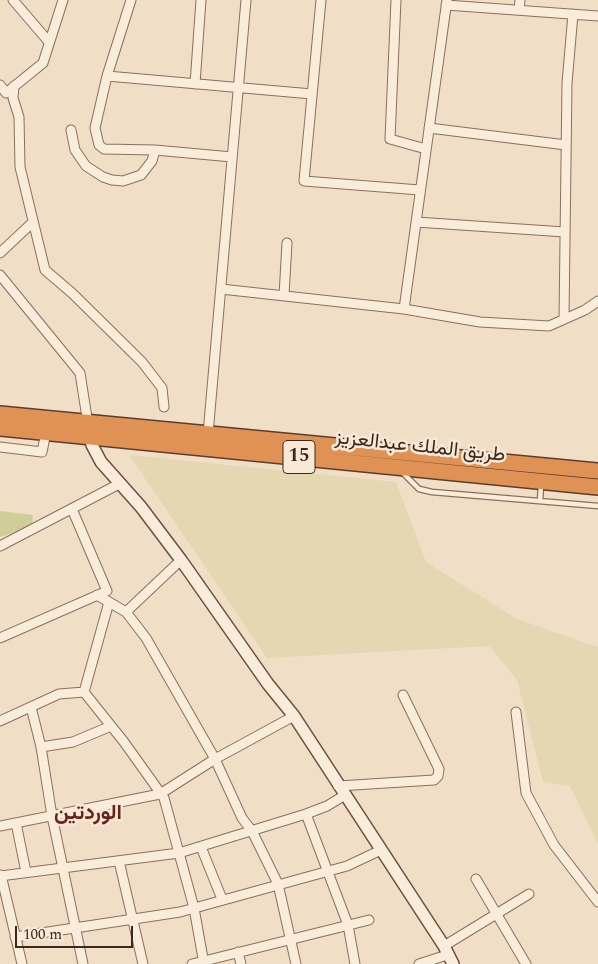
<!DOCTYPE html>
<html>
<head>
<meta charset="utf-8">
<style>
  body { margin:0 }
  #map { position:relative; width:598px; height:964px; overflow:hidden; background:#f0dec6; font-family:Spectral,serif }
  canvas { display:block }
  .scale { position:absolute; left:15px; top:926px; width:118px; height:22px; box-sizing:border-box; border:2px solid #3b291f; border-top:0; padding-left:6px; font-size:15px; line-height:18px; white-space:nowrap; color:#3b291f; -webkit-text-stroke:4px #f7e9d6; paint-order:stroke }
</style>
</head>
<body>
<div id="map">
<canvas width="598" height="964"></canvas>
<div class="scale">100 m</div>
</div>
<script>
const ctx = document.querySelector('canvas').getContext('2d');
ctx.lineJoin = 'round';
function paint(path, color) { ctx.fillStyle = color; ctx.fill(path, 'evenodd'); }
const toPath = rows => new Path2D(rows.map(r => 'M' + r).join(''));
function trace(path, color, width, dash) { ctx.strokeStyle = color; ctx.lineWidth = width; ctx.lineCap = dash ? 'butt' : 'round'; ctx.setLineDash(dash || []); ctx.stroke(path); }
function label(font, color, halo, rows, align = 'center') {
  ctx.font = font + ' Spectral,Vazirmatn,serif'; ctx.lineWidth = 5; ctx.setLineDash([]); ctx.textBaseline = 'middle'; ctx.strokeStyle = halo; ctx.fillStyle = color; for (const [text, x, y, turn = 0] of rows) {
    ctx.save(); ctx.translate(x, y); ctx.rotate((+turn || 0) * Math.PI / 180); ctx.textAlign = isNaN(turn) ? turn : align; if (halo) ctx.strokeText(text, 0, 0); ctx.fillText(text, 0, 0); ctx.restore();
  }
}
const farmland = toPath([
  [129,455,396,482,426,562,517,619,598,647,598,844,570,786,543,782,517,680,489,646,267,658]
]);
const green = toPath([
  [0,511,33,515,32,527,0,537]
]);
const lane = toPath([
  [401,471,419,489,432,492,598,506],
  [540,501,541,485]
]);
const street = toPath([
  [13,0,49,42],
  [131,0,107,76,95,128,99,145,104,149,155,150,232,157],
  [321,0,304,181,420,190],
  [396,0,390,139,426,149],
  [446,5,598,16],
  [519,10,520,0],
  [107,76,312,94],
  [195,84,201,0],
  [0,85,6,93,43,63,63,0],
  [14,86,13,98,19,117,20,167,45,270,72,293,142,362,162,388,164,407],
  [429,128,566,145],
  [71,130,75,150,86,166,103,177,112,180,123,181,141,175,152,161,155,150],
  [416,222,565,232],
  [0,253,33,222],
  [0,275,80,373,88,424],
  [221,289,404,309,447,0],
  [284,295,287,243],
  [404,309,480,322,549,326,585,310,598,301],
  [564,319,567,83,573,14],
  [208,434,246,0],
  [0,447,42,452,46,432],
  [0,546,119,484],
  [97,595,126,612,146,638,215,759,242,818,252,831,278,884,296,964],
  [126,612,181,560],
  [0,638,107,591,72,509],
  [84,692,109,602],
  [31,707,41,747,52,816,83,964],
  [516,712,526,793,554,845,598,902],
  [0,721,59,694,84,692,124,742,164,798,194,908,204,964],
  [41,747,73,742,111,726],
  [338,786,434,780,438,776,439,769,403,695],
  [306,814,348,925,355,964],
  [16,823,26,872],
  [0,826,160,794,215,759,294,716],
  [201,847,222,899],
  [119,861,143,964],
  [1,875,22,964],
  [0,876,179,853,306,814,327,806,345,795],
  [476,879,526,964],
  [15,937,180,912,347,866,381,850],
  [444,946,529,894],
  [238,952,241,964],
  [192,964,369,920],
  [419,964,447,955]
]);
const secondary = toPath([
  [89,430,92,445,101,462,141,507,181,560,268,684,294,716,444,946,453,964]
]);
const highway = toPath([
  [0,414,598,471],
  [0,428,598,487]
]);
const shields = [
  [299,457,32]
];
const shieldNames = [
  ["15",299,457]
];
const streetNames = [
  ["طريق الملك عبدالعزيز",420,448,6]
];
const neighbourhoodNames = [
  ["الوردتين",88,815]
];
paint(farmland, '#e6d7b3');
paint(green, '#cece99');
trace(lane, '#8c6f5b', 7);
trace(street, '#8c6f5b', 11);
trace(secondary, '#6e503e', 14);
trace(highway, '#5a3d2f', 18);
trace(lane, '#faecda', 4.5);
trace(street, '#faecda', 9);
trace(secondary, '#faecda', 11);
trace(highway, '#e09255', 15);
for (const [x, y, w] of shields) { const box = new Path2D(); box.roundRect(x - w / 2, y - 16.5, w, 33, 4); ctx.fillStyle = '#f7e9d6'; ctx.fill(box); trace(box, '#3b291f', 1); }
label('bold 19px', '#3b291f', null, shieldNames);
label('20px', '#3b291f', '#f7e9d6', streetNames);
label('bold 21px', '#69231d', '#f7e9d6', neighbourhoodNames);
</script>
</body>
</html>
